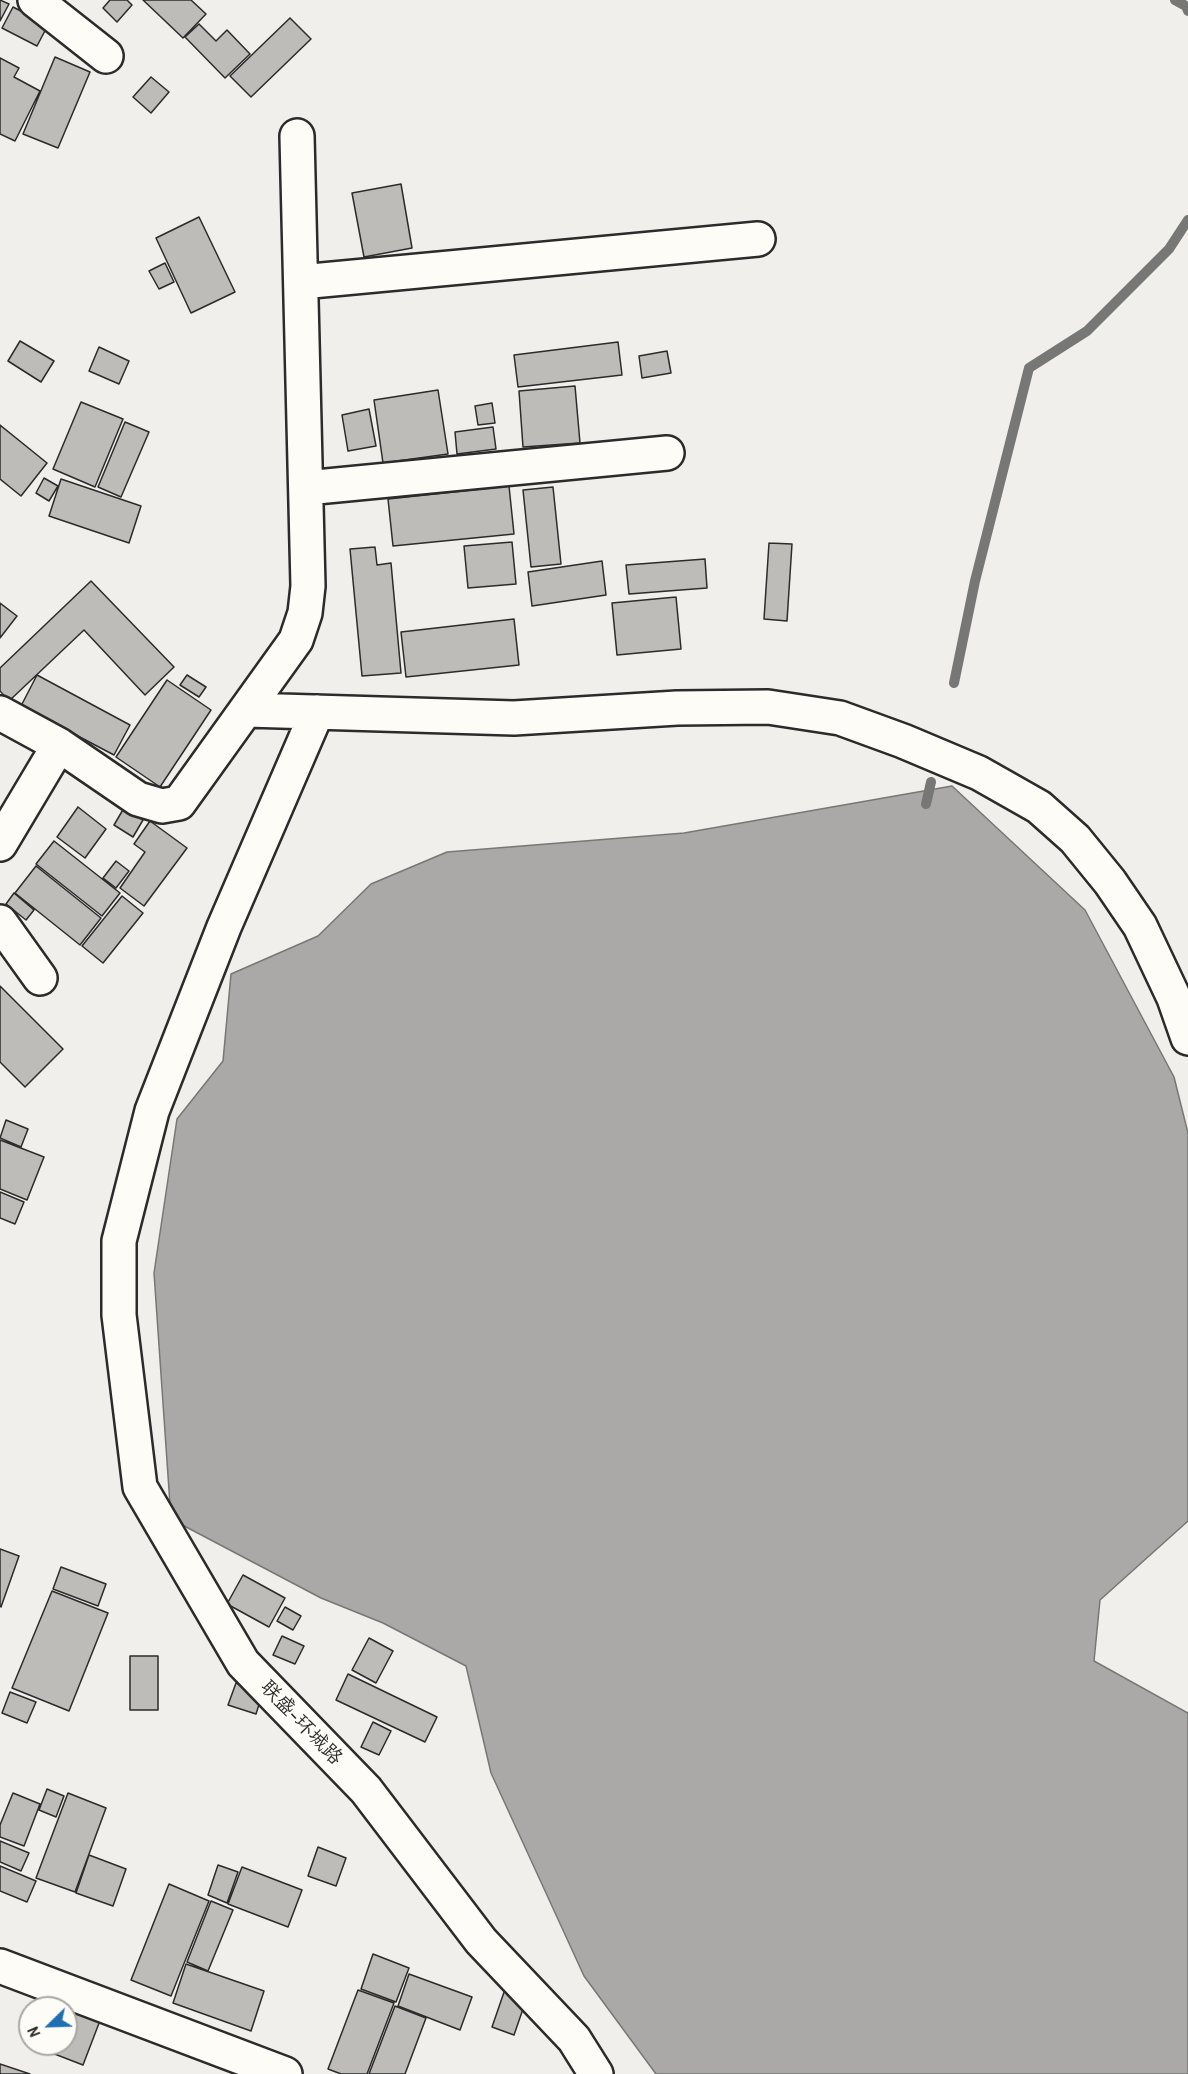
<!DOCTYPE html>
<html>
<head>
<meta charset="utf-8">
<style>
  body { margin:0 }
  #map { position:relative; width:1188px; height:2074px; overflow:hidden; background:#f0efeb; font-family:"Patrick Hand",sans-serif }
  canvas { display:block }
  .north { position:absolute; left:18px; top:1996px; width:60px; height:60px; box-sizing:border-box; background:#fdfcf7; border:2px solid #a9a8a5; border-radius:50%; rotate:247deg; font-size:16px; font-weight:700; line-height:24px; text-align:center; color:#2b2b2b }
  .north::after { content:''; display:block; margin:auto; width:21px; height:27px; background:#1f6fb2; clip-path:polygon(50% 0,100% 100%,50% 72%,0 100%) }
</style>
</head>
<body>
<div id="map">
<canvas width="1188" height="2074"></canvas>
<div class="north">N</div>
</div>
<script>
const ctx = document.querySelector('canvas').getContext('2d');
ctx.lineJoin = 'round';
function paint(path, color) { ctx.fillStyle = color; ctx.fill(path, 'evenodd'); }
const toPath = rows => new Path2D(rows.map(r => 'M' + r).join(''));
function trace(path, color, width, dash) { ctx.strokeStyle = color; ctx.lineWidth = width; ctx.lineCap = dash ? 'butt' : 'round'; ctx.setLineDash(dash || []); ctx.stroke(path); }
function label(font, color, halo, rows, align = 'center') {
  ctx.font = font + ' "Patrick Hand","LXGW WenKai TC",sans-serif'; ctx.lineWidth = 4.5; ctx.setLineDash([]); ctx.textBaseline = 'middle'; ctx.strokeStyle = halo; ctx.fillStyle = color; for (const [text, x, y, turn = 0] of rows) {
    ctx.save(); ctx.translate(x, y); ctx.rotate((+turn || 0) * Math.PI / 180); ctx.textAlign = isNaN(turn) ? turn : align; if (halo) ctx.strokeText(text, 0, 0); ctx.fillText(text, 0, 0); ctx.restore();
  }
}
const water = toPath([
  [952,786,1085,910,1174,1077,1188,1133,1188,1521,1100,1600,1094,1661,1188,1713,1188,2074,656,2074,584,1976,491,1773,466,1666,383,1623,321,1598,171,1519,154,1273,177,1119,223,1061,231,974,318,936,371,884,447,852,684,833,952,786]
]);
const stream = toPath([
  [1175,0,1186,6,1188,11],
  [954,683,975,581,1029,368,1087,331,1169,249,1188,220],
  [926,804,931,782]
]);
const building = toPath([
  [0,0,9,4,0,21,0,0],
  [110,0,127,0,132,5,117,22,103,8,110,0],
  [143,0,191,0,206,14,183,38,143,0],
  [13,7,48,25,37,46,2,28,13,7],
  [290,18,311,39,251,97,230,76,290,18],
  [199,24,216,41,227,30,250,54,225,78,185,37,199,24],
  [55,57,90,72,58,148,23,134,55,57],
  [0,58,19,68,14,77,40,91,15,141,0,134,0,58],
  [151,77,169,92,151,113,133,97,151,77],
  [401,184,412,248,364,257,352,193,401,184],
  [199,217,235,292,191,313,156,238,199,217],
  [165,263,174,282,159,289,149,271,165,263],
  [20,341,54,361,41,382,8,361,20,341],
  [618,342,622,375,518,387,514,355,618,342],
  [99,347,129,361,119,384,89,371,99,347],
  [667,351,671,373,642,378,639,356,667,351],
  [575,386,580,443,523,447,519,391,575,386],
  [438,390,448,454,383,463,374,400,438,390],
  [81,402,123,419,95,487,53,469,81,402],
  [492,403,495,423,478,425,475,406,492,403],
  [369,409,376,446,348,451,342,415,369,409],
  [125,422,149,432,121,497,98,487,125,422],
  [0,425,47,463,21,496,0,479,0,425],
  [493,427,496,449,457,454,455,432,493,427],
  [44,478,58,486,49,501,36,493,44,478],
  [61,479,141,506,129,543,49,516,61,479],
  [509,486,514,534,393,546,388,499,509,486],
  [553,487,561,564,531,567,523,490,553,487],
  [512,542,516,584,468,588,464,546,512,542],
  [769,543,792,544,787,621,764,619,769,543],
  [375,547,377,565,391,563,401,673,362,676,350,549,375,547],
  [705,559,707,588,629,594,626,565,705,559],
  [602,561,606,595,532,606,528,572,602,561],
  [91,581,174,667,145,695,84,630,9,701,0,691,0,668,91,581],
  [676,597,681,649,617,655,612,603,676,597],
  [0,603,17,616,0,638,0,603],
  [514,619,519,665,406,677,401,632,514,619],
  [37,675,130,725,114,755,21,706,37,675],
  [187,675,206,687,199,697,180,685,187,675],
  [167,680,211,710,160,787,116,757,167,680],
  [78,807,106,829,85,858,57,837,78,807],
  [124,808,143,820,133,837,114,825,124,808],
  [150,821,187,848,144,906,120,888,145,852,134,844,150,821],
  [54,841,120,893,102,916,36,864,54,841],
  [116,861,129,871,116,888,103,878,116,861],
  [36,866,101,918,80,945,15,893,36,866],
  [14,893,34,910,26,920,6,904,14,893],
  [122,896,143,913,103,963,82,946,122,896],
  [0,986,63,1049,25,1087,0,1062,0,986],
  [6,1120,28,1129,21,1147,0,1138,6,1120],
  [0,1140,44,1157,27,1200,0,1189,0,1140],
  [0,1192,24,1202,15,1224,0,1218,0,1192],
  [0,1549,19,1556,1,1607,0,1606,0,1549],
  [61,1567,106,1584,98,1606,53,1589,61,1567],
  [243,1575,285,1598,269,1627,227,1604,243,1575],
  [52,1591,108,1613,69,1711,12,1688,52,1591],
  [285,1607,301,1616,293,1630,277,1621,285,1607],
  [282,1636,304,1646,295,1664,273,1655,282,1636],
  [369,1638,393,1651,376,1683,352,1670,369,1638],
  [130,1656,158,1656,158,1710,130,1710,130,1656],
  [348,1674,437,1717,425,1742,336,1700,348,1674],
  [236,1683,263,1692,256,1714,228,1705,236,1683],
  [10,1692,36,1702,27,1723,2,1713,10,1692],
  [373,1722,391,1731,379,1755,361,1747,373,1722],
  [47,1789,64,1796,56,1817,39,1810,47,1789],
  [13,1793,40,1804,24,1846,0,1837,0,1825,13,1793],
  [68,1793,106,1808,75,1892,36,1878,68,1793],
  [0,1841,29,1853,21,1871,0,1862,0,1841],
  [318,1847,346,1858,336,1886,308,1876,318,1847],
  [89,1855,126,1869,113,1906,76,1893,89,1855],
  [218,1865,238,1872,227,1903,208,1895,218,1865],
  [0,1866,36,1881,27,1902,0,1891,0,1866],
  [242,1867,302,1890,288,1927,228,1904,242,1867],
  [169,1884,209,1901,171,1996,131,1980,169,1884],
  [211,1901,233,1910,208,1971,187,1962,211,1901],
  [373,1954,409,1968,396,2002,361,1989,373,1954],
  [186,1964,264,1991,251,2031,173,2003,186,1964],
  [511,1972,533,1980,514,2035,492,2027,511,1972],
  [409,1974,472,1997,460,2030,398,2006,409,1974],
  [358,1990,394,2003,367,2074,341,2074,328,2069,358,1990],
  [70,2005,101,2018,83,2065,52,2053,55,2044,66,2044,66,2015,70,2005],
  [395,2006,426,2018,405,2074,369,2074,395,2006],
  [0,2064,30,2074,0,2074,0,2064]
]);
const minor = toPath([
  [35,0,106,56],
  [301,282,758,239],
  [306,488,667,453],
  [247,710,514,718,677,708,768,707,840,718,903,741,979,773,1039,807,1075,839,1110,882,1140,926,1174,998,1188,1038],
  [317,712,224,927,152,1111,119,1241,119,1315,140,1487,243,1663,366,1790,481,1941,574,2039,596,2074],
  [0,713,59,745,138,799,162,806,179,803,296,640,305,613,308,586,297,136],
  [0,844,59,745],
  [0,922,40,978],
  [0,1966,285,2074]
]);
const streetNames = [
  ["联盛-环城路",301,1723,46]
];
paint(water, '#aaa9a7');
trace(water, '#777775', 1.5);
trace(stream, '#777775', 10);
paint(building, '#bdbcb8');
trace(building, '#2b2b2b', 1.5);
trace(minor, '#2b2b2b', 38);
trace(minor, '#fdfcf7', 33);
label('20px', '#2b2b2b', '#fdfcf7', streetNames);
</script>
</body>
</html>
